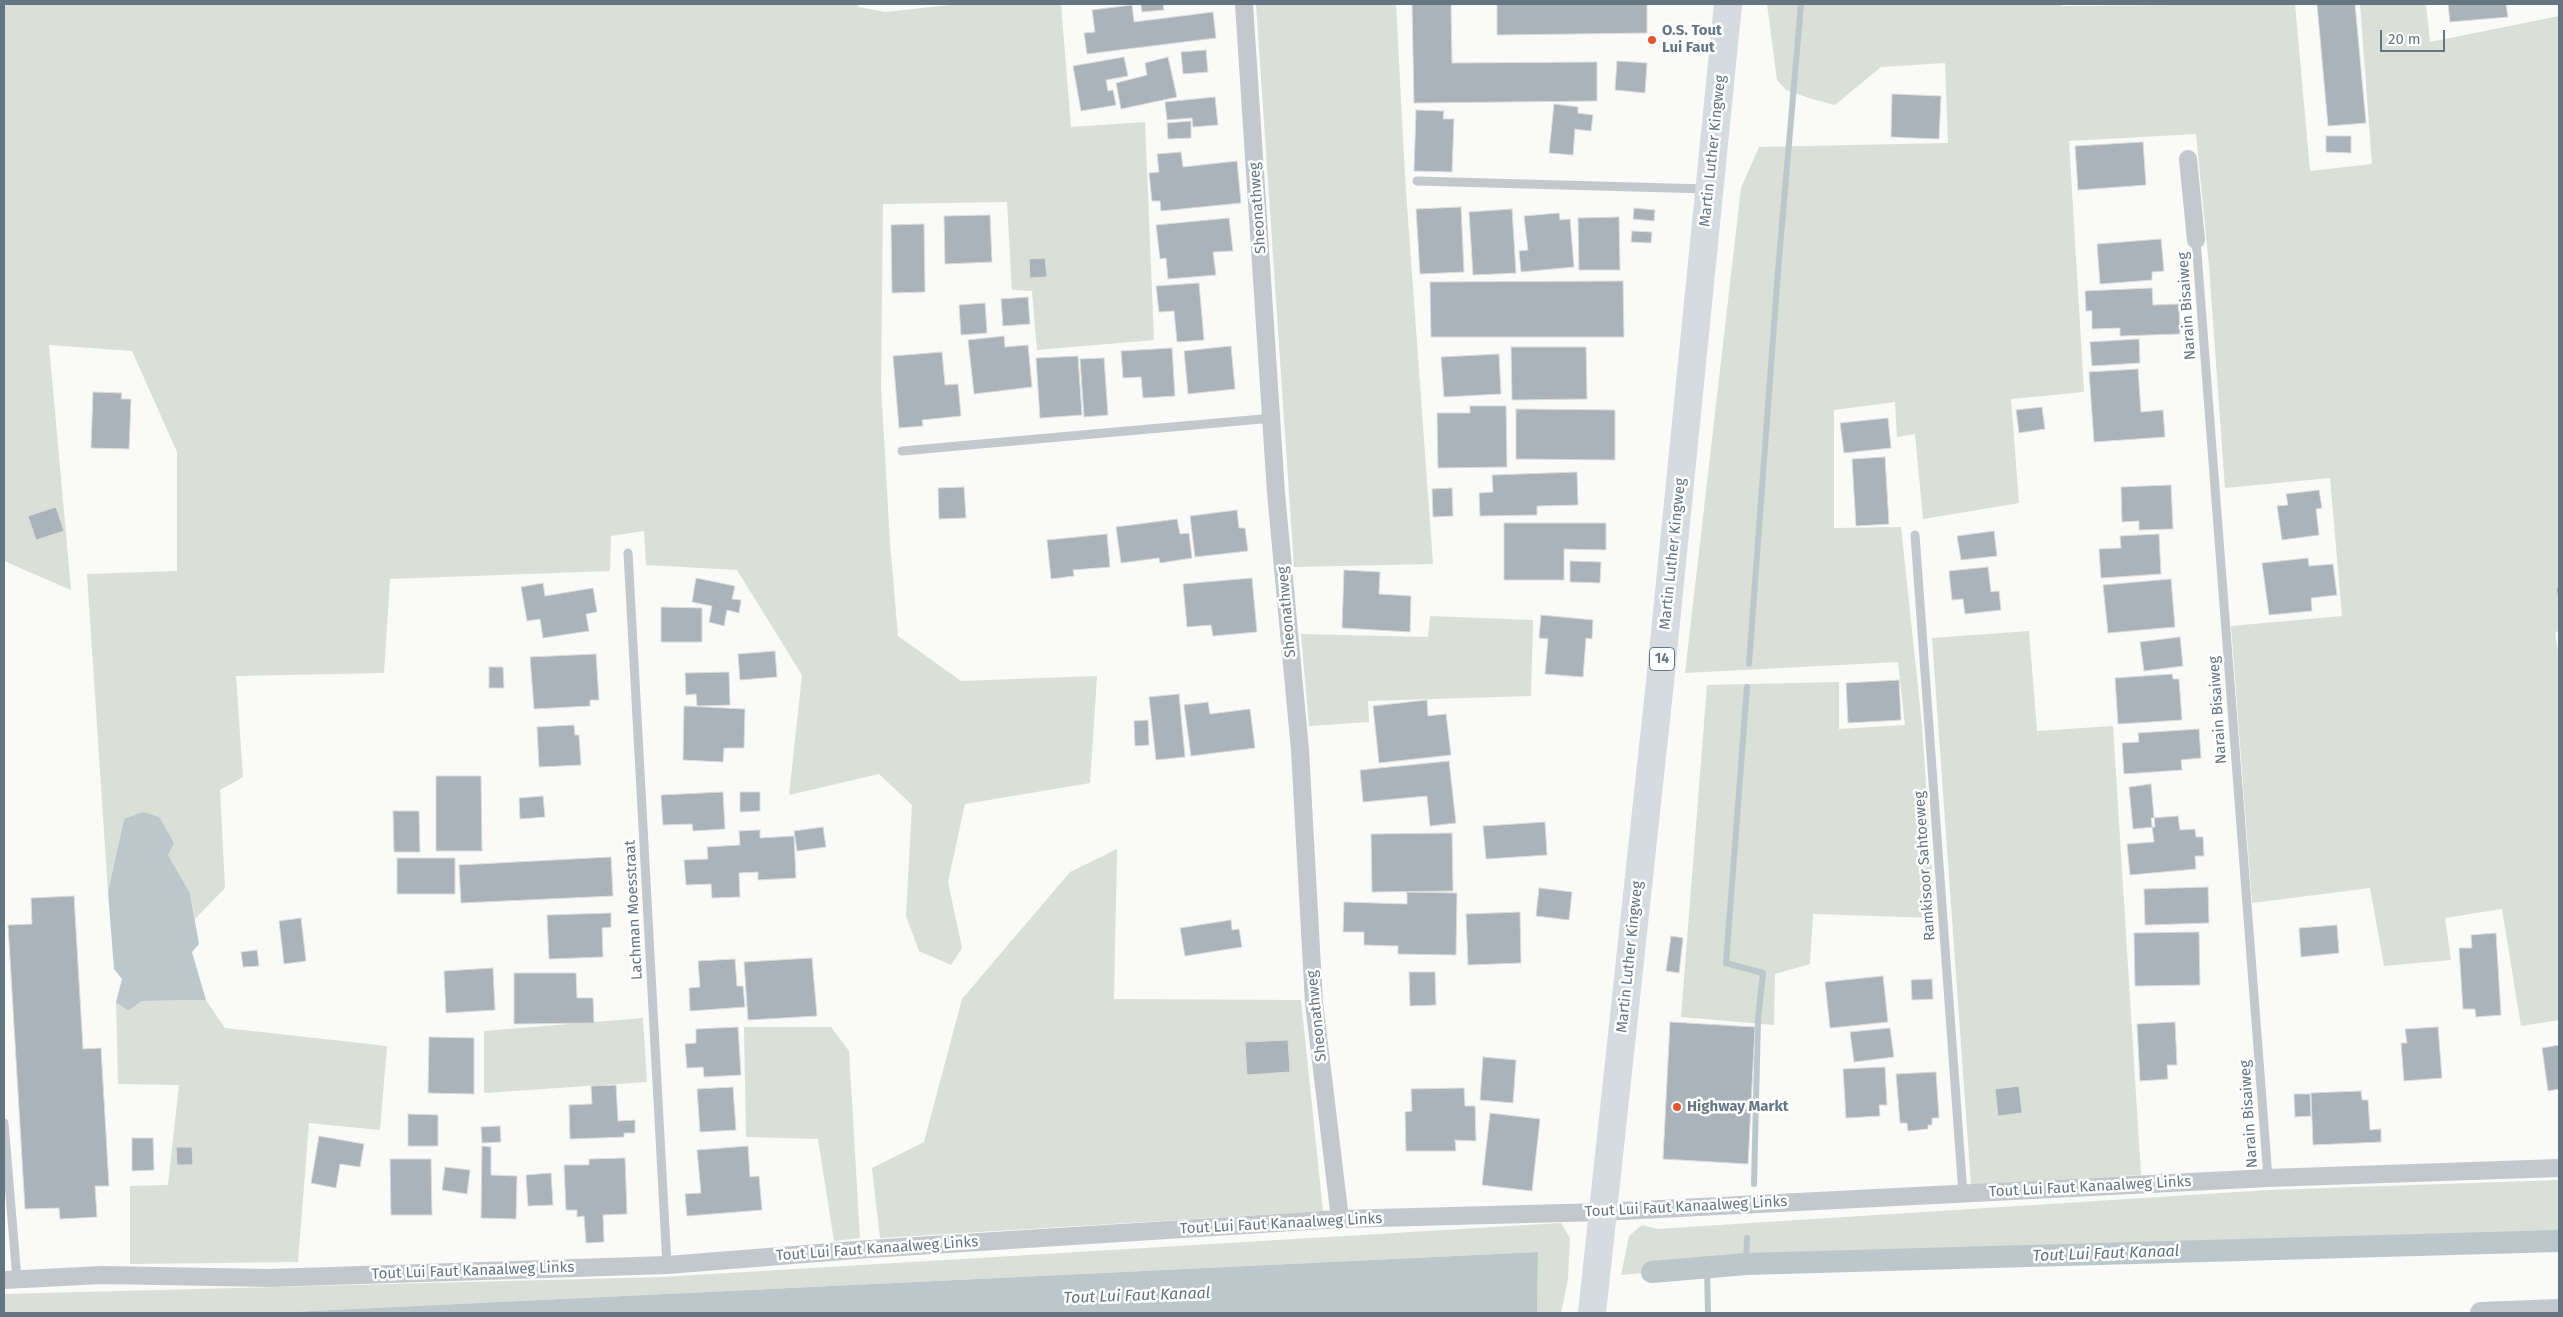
<!DOCTYPE html>
<html>
<head>
<meta charset="utf-8">
<style>
  body { margin:0 }
  #map { position:relative; width:2563px; height:1317px; overflow:hidden; background:#fafaf8; font-family:"Fira Sans",sans-serif }
  canvas { display:block }
  .frame { position:absolute; inset:0; border:5px solid #657683; pointer-events:none }
  .scale { position:absolute; left:2380px; top:30px; width:65px; height:22px; box-sizing:border-box; border:2px solid #657683; border-top:0; padding-left:6px; font-size:15px; line-height:18px; white-space:nowrap; color:#657683; -webkit-text-stroke:4px #fff; paint-order:stroke }
</style>
</head>
<body>
<div id="map">
<canvas width="2563" height="1317"></canvas>
<div class="frame"></div>
<div class="scale">20 m</div>
</div>
<script>
const ctx = document.querySelector('canvas').getContext('2d');
ctx.lineJoin = 'round';
function paint(path, color) { ctx.fillStyle = color; ctx.fill(path, 'evenodd'); }
const toPath = rows => new Path2D(rows.map(r => 'M' + r).join(''));
function trace(path, color, width, dash) { ctx.strokeStyle = color; ctx.lineWidth = width; ctx.lineCap = dash ? 'butt' : 'round'; ctx.setLineDash(dash || []); ctx.stroke(path); }
function label(font, color, halo, rows, align = 'center') {
  ctx.font = font + ' "Fira Sans",sans-serif'; ctx.lineWidth = 5; ctx.setLineDash([]); ctx.textBaseline = 'middle'; ctx.strokeStyle = halo; ctx.fillStyle = color; for (const [text, x, y, turn = 0] of rows) {
    ctx.save(); ctx.translate(x, y); ctx.rotate((+turn || 0) * Math.PI / 180); ctx.textAlign = isNaN(turn) ? turn : align; if (halo) ctx.strokeText(text, 0, 0); ctx.fillText(text, 0, 0); ctx.restore();
  }
}
const green = toPath([
  [4,4,858,4,859,7,885,12,959,4,1061,4,1071,127,1145,122,1154,340,1037,350,1032,291,1012,290,1007,202,883,204,881,386,890,543,898,636,961,681,1097,676,1090,783,965,804,948,882,962,948,951,965,919,951,906,916,912,805,879,774,789,795,802,675,737,570,646,565,644,531,611,536,610,571,390,579,384,673,236,676,243,777,220,790,225,888,195,919,190,893,168,855,124,819,108,892,87,574,177,571,177,452,132,351,49,345,71,590,4,561],
  [1256,4,1396,4,1405,177,1433,564,1294,567],
  [1767,4,2061,4,2062,6,2295,4,2310,171,2372,164,2360,4,2426,4,2430,42,2559,16,2559,631,2555,632,2559,658,2559,1020,2521,1026,2502,909,2445,918,2451,960,2384,966,2370,888,2252,903,2231,626,2342,616,2330,478,2225,488,2209,266,2196,134,2069,141,2084,392,2011,399,2019,503,1923,519,1915,434,1897,437,1895,402,1834,410,1834,528,1901,527,1922,725,1935,918,1813,914,1810,964,1775,974,1774,1025,1681,1017,1707,685,1839,682,1839,729,1905,725,1898,662,1685,673,1741,188,1759,147,1948,143,1945,63,1881,67,1835,105,1812,99,1786,90,1777,80],
  [1430,616,1533,620,1531,696,1368,701,1369,722,1309,726,1301,634,1428,637],
  [2029,631,2037,731,2113,726,2141,1175,1971,1185,1932,638],
  [1117,849,1114,999,1301,1000,1323,1211,880,1238,872,1168,924,1142,962,999,1070,872],
  [206,1000,225,1028,387,1046,380,1130,309,1123,298,1262,130,1264,130,1186,168,1185,179,1085,118,1084,116,1002,128,1011,142,1001],
  [643,1018,647,1082,484,1093,484,1031],
  [744,1027,831,1027,849,1051,860,1238,834,1241,818,1139,746,1137],
  [2559,1180,2559,1241,1746,1264,1621,1275,1629,1236,1642,1225,1657,1229,2269,1190],
  [1561,1223,1570,1238,1568,1279,1561,1313,1513,1313,1537,1312,1538,1252,270,1313,4,1313,4,1294,662,1277]
]);
const water = toPath([
  [143,812,159,817,174,843,168,855,190,893,199,944,192,952,206,1000,142,1001,128,1011,116,1002,122,979,114,969,108,892,124,819],
  [1538,1252,1537,1312,270,1313]
]);
const stream = toPath([
  [1749,664,1778,271,1801,4],
  [1747,687,1726,963,1763,973,1758,1019,1754,1184],
  [1746,1264,1747,1238],
  [1707,1268,1708,1313]
]);
const canal = toPath([
  [1652,1272,1746,1264,2559,1241]
]);
const building = toPath([
  [1141,4,1163,4,1164,10,1142,12,1141,4],
  [1412,4,1451,4,1452,63,1597,62,1597,101,1414,103,1412,4],
  [1497,4,1647,4,1647,33,1497,35,1497,4],
  [2317,4,2355,4,2366,123,2328,126,2317,4],
  [2448,4,2506,4,2508,17,2450,22,2448,4],
  [1132,5,1134,22,1213,12,1216,38,1087,54,1084,33,1095,32,1092,10,1132,5],
  [1206,50,1208,72,1183,74,1181,52,1206,50],
  [1124,57,1128,76,1106,80,1108,91,1113,90,1116,105,1081,111,1073,66,1124,57],
  [1168,57,1177,97,1121,109,1116,83,1147,75,1145,63,1168,57],
  [1617,61,1647,63,1645,93,1615,90,1617,61],
  [1892,94,1941,96,1939,139,1891,137,1892,94],
  [1215,97,1218,125,1193,127,1192,118,1167,120,1165,102,1215,97],
  [1554,104,1578,107,1578,113,1593,115,1591,131,1575,129,1573,155,1549,153,1554,104],
  [1416,110,1444,111,1443,119,1454,119,1452,172,1414,171,1416,110],
  [1191,121,1191,138,1168,139,1167,123,1191,121],
  [2326,136,2351,136,2351,153,2326,152,2326,136],
  [2143,142,2146,185,2078,190,2075,146,2143,142],
  [1181,152,1183,167,1237,161,1241,203,1161,211,1160,201,1152,201,1149,173,1159,172,1157,154,1181,152],
  [1461,207,1464,272,1420,274,1416,209,1461,207],
  [1634,208,1655,210,1654,221,1633,219,1634,208],
  [1512,209,1516,273,1473,275,1469,212,1512,209],
  [1559,213,1560,220,1570,219,1574,267,1521,272,1519,251,1528,250,1524,216,1559,213],
  [990,215,992,262,945,264,944,216,990,215],
  [1619,217,1620,270,1579,270,1578,218,1619,217],
  [1229,218,1233,251,1213,252,1216,275,1168,279,1166,258,1160,259,1156,225,1229,218],
  [924,224,925,292,892,293,891,225,924,224],
  [1632,231,1652,232,1651,243,1631,242,1632,231],
  [2161,239,2164,271,2152,272,2152,280,2100,284,2097,244,2161,239],
  [1045,258,1047,277,1030,278,1029,259,1045,258],
  [1623,281,1624,337,1431,337,1430,282,1623,281],
  [1199,283,1204,340,1177,342,1174,311,1159,312,1156,286,1199,283],
  [2152,288,2153,305,2179,304,2180,334,2120,336,2120,328,2092,329,2092,311,2086,311,2085,291,2152,288],
  [1028,297,1030,324,1003,326,1001,299,1028,297],
  [985,303,987,333,961,335,959,305,985,303],
  [1004,336,1005,347,1028,345,1032,387,974,394,968,340,1004,336],
  [2139,339,2140,363,2092,366,2090,342,2139,339],
  [1231,346,1235,389,1188,394,1184,351,1231,346],
  [1511,347,1586,347,1587,399,1512,400,1511,347],
  [1172,348,1175,396,1143,398,1141,377,1123,378,1121,351,1172,348],
  [942,352,945,385,958,384,961,416,922,420,923,426,899,428,893,356,942,352],
  [1499,354,1501,394,1444,397,1441,357,1499,354],
  [1078,356,1082,415,1040,418,1036,358,1078,356],
  [1104,358,1108,415,1084,417,1080,359,1104,358],
  [2138,369,2141,412,2163,410,2165,437,2094,442,2089,372,2138,369],
  [93,392,122,393,121,399,131,399,129,449,91,448,93,392],
  [1470,406,1506,406,1507,467,1438,468,1437,413,1470,413,1470,406],
  [2042,407,2045,429,2019,433,2016,410,2042,407],
  [1516,409,1615,410,1615,460,1516,459,1516,409],
  [1888,418,1891,448,1844,453,1840,423,1888,418],
  [1885,457,1889,524,1856,526,1852,459,1885,457],
  [1577,472,1578,505,1537,506,1537,515,1480,516,1479,493,1493,492,1492,475,1577,472],
  [2171,485,2173,529,2139,530,2139,521,2122,522,2121,487,2171,485],
  [964,487,966,518,939,519,938,488,964,487],
  [1452,488,1453,516,1433,517,1432,489,1452,488],
  [2319,490,2322,508,2316,509,2319,535,2282,540,2277,506,2288,505,2286,494,2319,490],
  [56,507,64,531,36,540,28,516,56,507],
  [1237,510,1239,528,1245,528,1248,551,1195,557,1190,516,1237,510],
  [1177,519,1180,534,1189,533,1192,558,1160,563,1159,558,1121,563,1116,527,1177,519],
  [1504,523,1606,523,1606,550,1564,549,1564,580,1504,580,1504,523],
  [1994,531,1997,556,1961,560,1957,536,1994,531],
  [1107,534,1110,567,1073,570,1074,576,1051,579,1047,540,1107,534],
  [2159,534,2161,574,2101,578,2099,549,2121,548,2120,536,2159,534],
  [2308,558,2309,566,2333,564,2337,595,2311,598,2312,611,2269,615,2262,563,2308,558],
  [1570,561,1601,562,1600,583,1570,582,1570,561],
  [1988,567,1991,592,1999,591,2001,610,1965,614,1963,599,1952,600,1949,571,1988,567],
  [1344,570,1380,572,1379,594,1411,596,1410,632,1342,628,1344,570],
  [696,578,735,586,732,599,741,600,739,613,727,610,724,626,709,622,712,606,692,602,696,578],
  [1252,578,1257,632,1213,636,1211,625,1187,627,1183,584,1252,578],
  [2171,579,2175,627,2108,633,2103,585,2171,579],
  [543,583,545,596,593,588,597,612,586,614,589,631,543,638,540,619,527,621,521,587,543,583],
  [2559,587,2559,605,2556,588,2559,587],
  [661,607,702,608,702,642,661,642,661,607],
  [1541,615,1593,620,1592,639,1586,638,1583,677,1545,674,1548,639,1539,638,1541,615],
  [2180,637,2183,666,2144,671,2140,642,2180,637],
  [775,651,777,677,740,680,738,654,775,651],
  [596,654,599,700,590,700,590,706,534,709,530,657,596,654],
  [489,667,503,667,504,688,489,688,489,667],
  [729,672,730,705,697,706,696,694,686,695,685,673,729,672],
  [2172,674,2173,679,2179,679,2182,720,2118,724,2115,678,2172,674],
  [1899,680,1901,720,1848,723,1846,683,1899,680],
  [1179,694,1185,757,1156,760,1149,697,1179,694],
  [1427,700,1428,716,1446,714,1451,755,1379,763,1373,706,1427,700],
  [1208,702,1210,714,1250,709,1255,748,1191,756,1184,705,1208,702],
  [684,706,745,709,744,748,724,748,723,762,683,760,684,706],
  [1148,720,1149,745,1135,746,1134,721,1148,720],
  [574,725,575,735,579,735,581,765,539,767,537,727,574,725],
  [2199,729,2201,758,2181,760,2182,770,2124,774,2122,743,2139,742,2138,733,2199,729],
  [1449,761,1456,823,1430,826,1427,796,1363,802,1360,770,1449,761],
  [436,776,481,776,482,851,436,851,436,776],
  [2151,784,2155,827,2133,829,2129,787,2151,784],
  [723,792,725,829,693,831,692,824,663,825,661,795,723,792],
  [740,792,760,792,760,811,740,812,740,792],
  [543,796,545,817,520,819,519,798,543,796],
  [393,811,419,811,420,852,394,852,393,811],
  [2178,816,2180,830,2195,829,2196,837,2203,837,2204,856,2195,856,2196,869,2130,875,2127,844,2154,842,2151,818,2178,816],
  [1545,822,1547,855,1486,859,1483,826,1545,822],
  [823,827,826,847,797,851,794,831,823,827],
  [760,830,760,838,794,836,796,878,758,880,758,872,739,873,740,897,712,898,711,884,686,885,684,860,708,859,707,847,740,845,739,831,760,830],
  [1452,833,1453,891,1372,892,1371,834,1452,833],
  [611,857,613,896,461,903,459,865,611,857],
  [397,858,455,858,455,894,397,894,397,858],
  [2208,887,2209,923,2145,925,2144,889,2208,887],
  [1539,888,1572,892,1569,920,1536,916,1539,888],
  [1407,892,1457,893,1456,955,1398,954,1398,946,1364,945,1364,932,1343,932,1344,902,1407,904,1407,892],
  [74,896,83,1049,101,1048,109,1186,95,1186,97,1217,60,1219,59,1208,25,1209,8,925,32,924,31,898,74,896],
  [1520,912,1521,963,1468,965,1466,914,1520,912],
  [611,913,611,927,602,928,603,957,549,959,547,915,611,913],
  [301,918,306,961,284,964,279,921,301,918],
  [1231,920,1232,930,1239,929,1242,947,1185,956,1180,928,1231,920],
  [2337,925,2339,953,2301,957,2299,928,2337,925],
  [2199,932,2200,985,2135,986,2134,933,2199,932],
  [2496,933,2501,1015,2476,1017,2475,1009,2463,1009,2459,948,2472,948,2471,935,2496,933],
  [1671,936,1683,938,1679,973,1666,971,1671,936],
  [257,950,259,966,243,967,241,952,257,950],
  [812,958,817,1016,748,1020,744,962,812,958],
  [735,959,737,986,743,986,745,1007,690,1011,689,988,700,987,698,961,735,959],
  [493,968,495,1010,446,1013,444,971,493,968],
  [1409,972,1435,972,1436,1005,1410,1006,1409,972],
  [514,973,576,973,577,998,593,998,594,1023,514,1024,514,973],
  [1883,976,1888,1022,1830,1028,1825,982,1883,976],
  [1932,979,1933,999,1912,1000,1911,980,1932,979],
  [1670,1022,1755,1027,1748,1164,1663,1159,1670,1022],
  [2175,1022,2177,1065,2167,1065,2168,1079,2140,1081,2137,1024,2175,1022],
  [738,1027,741,1075,704,1077,703,1067,687,1068,685,1044,696,1043,696,1029,738,1027],
  [2438,1027,2442,1078,2404,1081,2401,1043,2407,1043,2405,1029,2438,1027],
  [1890,1028,1894,1057,1854,1062,1850,1032,1890,1028],
  [429,1037,474,1038,474,1094,428,1093,429,1037],
  [1288,1040,1290,1072,1247,1075,1245,1042,1288,1040],
  [2559,1045,2559,1089,2548,1091,2542,1048,2559,1045],
  [1483,1057,1516,1060,1513,1103,1480,1100,1483,1057],
  [1885,1067,1887,1105,1879,1105,1880,1116,1846,1118,1843,1069,1885,1067],
  [1936,1072,1939,1118,1932,1118,1932,1125,1928,1125,1928,1129,1908,1131,1907,1123,1900,1123,1896,1074,1936,1072],
  [616,1085,618,1121,635,1120,635,1133,624,1133,624,1137,570,1139,569,1105,592,1104,591,1086,616,1085],
  [2019,1086,2022,1113,1998,1116,1995,1089,2019,1086],
  [733,1087,736,1130,700,1132,697,1089,733,1087],
  [1464,1088,1465,1106,1475,1106,1476,1141,1455,1140,1456,1151,1406,1151,1405,1112,1412,1111,1411,1089,1464,1088],
  [2361,1091,2362,1100,2368,1100,2370,1130,2381,1129,2381,1142,2313,1145,2311,1093,2361,1091],
  [2294,1094,2310,1094,2311,1116,2295,1117,2294,1094],
  [1490,1113,1540,1119,1532,1191,1482,1185,1490,1113],
  [408,1114,438,1115,438,1146,408,1146,408,1114],
  [500,1126,501,1142,482,1143,481,1127,500,1126],
  [319,1136,364,1144,360,1167,340,1164,336,1188,311,1183,319,1136],
  [132,1138,153,1138,154,1170,132,1171,132,1138],
  [482,1146,491,1147,491,1175,517,1176,516,1219,481,1218,482,1146],
  [748,1146,750,1177,759,1176,762,1210,687,1216,685,1194,701,1193,697,1150,748,1146],
  [176,1147,192,1147,193,1165,177,1165,176,1147],
  [625,1158,627,1214,603,1215,604,1242,586,1243,584,1216,577,1217,577,1210,566,1210,564,1165,589,1165,589,1159,625,1158],
  [390,1159,431,1159,432,1215,391,1215,390,1159],
  [445,1167,470,1170,467,1194,442,1190,445,1167],
  [551,1173,553,1205,528,1206,526,1175,551,1173]
]);
const service = toPath([
  [1417,181,1707,189],
  [2196,240,2268,1178],
  [902,451,1273,418],
  [1915,535,1963,1194],
  [628,553,667,1265],
  [4,1123,17,1279]
]);
const minor = toPath([
  [1244,4,1276,493,1300,750,1314,1003,1340,1219],
  [2188,159,2196,240],
  [4,1280,102,1275,269,1278,667,1265,869,1249,1340,1219,1602,1212,2268,1178,2559,1168]
]);
const tertiary = toPath([
  [2481,1313,2559,1310]
]);
const primary = toPath([
  [1592,1313,1660,682,1728,4]
]);
const markers = [
  [1652,40,5,"#e4572e"],
  [1677,1107,5,"#e4572e"]
];
const shields = [
  [1662,659,25]
];
const shieldNames = [
  ["14",1662,659]
];
const poiNames = [
  ["O.S. Tout",1662,31],
  ["Lui Faut",1662,48],
  ["Highway Markt",1687,1107]
];
const streetNames = [
  ["Martin Luther Kingweg",1713,151,-84],
  ["Sheonathweg",1258,208,-94],
  ["Narain Bisaiweg",2187,306,-94],
  ["Martin Luther Kingweg",1673,554,-84],
  ["Sheonathweg",1287,612,-95],
  ["Narain Bisaiweg",2218,710,-94],
  ["Ramkisoor Sahtoeweg",1925,866,-94],
  ["Lachman Moesstraat",634,910,-93],
  ["Martin Luther Kingweg",1630,957,-84],
  ["Sheonathweg",1317,1016,-96],
  ["Narain Bisaiweg",2249,1114,-94],
  ["Tout Lui Faut Kanaalweg Links",2090,1187,-3],
  ["Tout Lui Faut Kanaalweg Links",1686,1207,-3],
  ["Tout Lui Faut Kanaalweg Links",1281,1224,-3],
  ["Tout Lui Faut Kanaalweg Links",877,1249,-4],
  ["Tout Lui Faut Kanaalweg Links",473,1271,-2]
];
const waterNames = [
  ["Tout Lui Faut Kanaal",2106,1254,-2],
  ["Tout Lui Faut Kanaal",1137,1296,-2]
];
paint(green, '#dadfd7');
paint(water, '#bbc7cb');
trace(stream, '#bbc7cb', 6);
trace(canal, '#bbc7cb', 22);
paint(building, '#aab3b9');
trace(building, '#dcdcda', 1);
trace(service, '#c3c8cc', 9);
trace(minor, '#c3c8cc', 18);
trace(tertiary, '#c3c8cc', 22);
trace(primary, '#d6dbdf', 28);
for (const [x, y, r, color] of markers) { const dot = new Path2D(); dot.arc(x, y, r, 0, 2 * Math.PI); ctx.fillStyle = color; ctx.fill(dot); trace(dot, '#fff', 2); }
for (const [x, y, w] of shields) { const box = new Path2D(); box.roundRect(x - w / 2, y - 11.5, w, 23, 4); ctx.fillStyle = '#fff'; ctx.fill(box); trace(box, '#657683', 1); }
label('bold 14px', '#657683', null, shieldNames);
label('bold 15px', '#657683', '#fff', poiNames, 'left');
label('15px', '#657683', '#fff', streetNames);
label('italic 16px', '#60757c', '#fff', waterNames);
</script>
</body>
</html>
